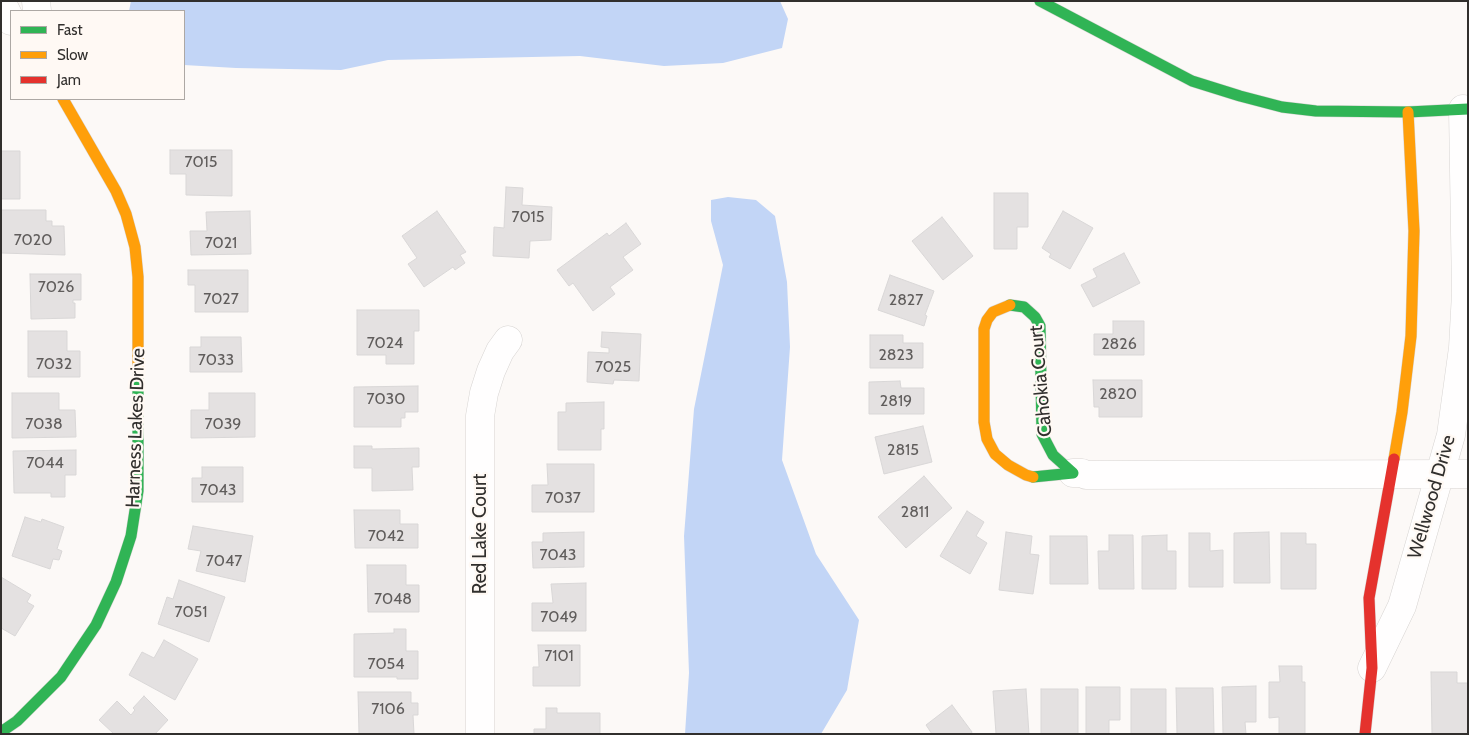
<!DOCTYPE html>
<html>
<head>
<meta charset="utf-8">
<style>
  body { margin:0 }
  #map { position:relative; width:1469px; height:735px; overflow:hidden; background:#fcf9f7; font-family:Cabin,sans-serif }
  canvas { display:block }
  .frame { position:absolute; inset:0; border:2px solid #312f2d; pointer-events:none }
  .legend { position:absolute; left:10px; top:10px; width:175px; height:90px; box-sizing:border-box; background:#fff9f4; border:1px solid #ada8a4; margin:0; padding:6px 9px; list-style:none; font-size:15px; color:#312f2d }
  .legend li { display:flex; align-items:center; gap:10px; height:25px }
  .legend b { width:25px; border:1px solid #ada8a4 }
</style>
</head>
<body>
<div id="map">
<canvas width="1469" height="735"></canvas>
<div class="frame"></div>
<ul class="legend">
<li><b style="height:6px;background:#30b455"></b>Fast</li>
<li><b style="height:6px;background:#ff9f0a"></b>Slow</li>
<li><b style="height:6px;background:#e5322d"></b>Jam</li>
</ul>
</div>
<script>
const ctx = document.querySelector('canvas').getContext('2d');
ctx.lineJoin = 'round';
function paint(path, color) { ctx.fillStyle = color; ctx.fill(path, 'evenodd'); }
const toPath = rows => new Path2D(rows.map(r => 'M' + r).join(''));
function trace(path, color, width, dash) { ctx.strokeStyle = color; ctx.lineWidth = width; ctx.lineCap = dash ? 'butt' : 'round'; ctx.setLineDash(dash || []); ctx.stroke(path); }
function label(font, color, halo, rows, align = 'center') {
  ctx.font = font + ' Cabin,sans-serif'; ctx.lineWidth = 4.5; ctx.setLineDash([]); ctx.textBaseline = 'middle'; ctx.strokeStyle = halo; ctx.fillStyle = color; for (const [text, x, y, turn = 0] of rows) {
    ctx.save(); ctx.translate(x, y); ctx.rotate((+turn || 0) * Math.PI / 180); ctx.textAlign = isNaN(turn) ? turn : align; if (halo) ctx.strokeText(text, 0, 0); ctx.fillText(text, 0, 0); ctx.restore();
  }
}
const water = toPath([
  [131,1,780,1,788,19,782,48,723,63,664,66,580,56,388,60,341,70,236,68,184,65,184,11,129,11],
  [728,197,756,200,775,216,787,282,790,347,782,460,816,554,859,620,847,690,821,734,685,734,689,673,684,536,694,409,723,265,711,221,711,200]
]);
const building = toPath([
  [170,150,232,150,232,196,186,195,186,174,170,174,170,150],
  [1,151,20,151,20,199,1,199,1,151],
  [506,187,523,188,522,205,552,207,551,240,530,241,529,258,493,256,494,227,504,228,506,187],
  [994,193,1028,193,1028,227,1017,227,1017,249,994,249,994,193],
  [1,210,46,210,46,221,52,221,52,226,64,226,65,255,1,253,1,210],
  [250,211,251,254,191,255,190,231,207,231,206,212,250,211],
  [437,211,466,252,460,255,465,263,455,270,453,267,424,287,408,264,417,258,402,236,437,211],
  [1063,211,1093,228,1070,269,1049,257,1051,254,1042,248,1063,211],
  [942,217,973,256,943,280,912,241,942,217],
  [626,223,641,244,623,257,633,270,610,287,615,294,593,311,573,283,569,286,557,270,607,233,609,236,626,223],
  [1124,253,1140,283,1093,307,1081,285,1097,277,1093,269,1124,253],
  [188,270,248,270,248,312,195,312,195,285,188,285,188,270],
  [30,274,81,274,81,300,73,300,73,303,75,303,75,318,31,319,30,274],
  [890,275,934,291,925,315,927,316,924,326,878,310,890,275],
  [357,310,419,310,419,331,414,331,414,364,386,364,386,355,357,355,357,310],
  [1113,321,1144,321,1144,355,1094,355,1094,334,1113,334,1113,321],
  [28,331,67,331,67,351,80,351,80,377,28,377,28,331],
  [602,332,641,334,639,381,614,380,613,384,587,382,588,352,609,353,609,348,601,347,602,332],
  [870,335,903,335,903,343,923,343,923,368,870,368,870,335],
  [201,337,241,337,242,372,190,372,190,347,201,347,201,337],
  [1093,380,1142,380,1142,417,1099,417,1099,407,1094,407,1093,380],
  [900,381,901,388,924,388,924,414,869,414,869,382,900,381],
  [418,386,418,412,405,412,405,418,401,418,401,427,354,427,354,387,418,386],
  [12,393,59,393,59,410,75,410,76,437,12,438,12,393],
  [209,393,255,393,255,437,191,438,191,410,209,410,209,393],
  [604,402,604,429,601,429,601,450,558,450,558,412,566,412,566,403,604,402],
  [923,426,932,462,884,474,875,437,923,426],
  [354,446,372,446,372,449,419,448,419,467,412,467,413,490,372,491,372,468,354,468,354,446],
  [76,450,76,475,65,475,65,497,51,497,51,493,14,493,13,451,76,450],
  [547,464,594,464,594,512,532,512,532,485,548,485,547,464],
  [202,467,243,467,243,502,192,502,192,478,202,478,202,467],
  [924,476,952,508,906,548,878,517,924,476],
  [354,510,400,510,400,524,418,524,418,548,355,548,354,510],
  [967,511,984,522,976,536,987,543,970,574,940,556,967,511],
  [25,517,41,522,42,519,64,527,57,549,62,551,59,560,53,559,50,569,12,556,25,517],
  [193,526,253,536,245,582,196,571,201,551,188,549,193,526],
  [584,532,584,567,533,568,532,542,543,542,543,533,584,532],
  [1006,532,1032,536,1030,554,1039,555,1033,594,999,590,1006,532],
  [1269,532,1270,583,1234,583,1234,533,1269,532],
  [1189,533,1210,533,1210,551,1223,550,1223,587,1189,587,1189,533],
  [1281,533,1306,533,1306,544,1316,544,1316,589,1281,589,1281,533],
  [1109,535,1133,535,1134,589,1099,589,1098,551,1109,551,1109,535],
  [1167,535,1167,551,1176,551,1176,589,1142,589,1142,536,1167,535],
  [1050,536,1087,536,1088,584,1050,584,1050,536],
  [367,565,406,565,406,585,419,585,419,612,368,612,367,565],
  [1,577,31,595,27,602,34,606,15,636,1,628,1,577],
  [179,580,225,597,209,642,158,624,167,597,173,599,179,580],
  [586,583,586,631,532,631,532,603,553,603,551,584,586,583],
  [394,629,406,629,406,651,418,651,418,679,397,679,397,677,354,677,354,634,394,633,394,629],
  [164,640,198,659,175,700,129,675,142,652,154,658,164,640],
  [538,645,580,645,580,686,533,686,533,667,539,667,538,645],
  [1279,666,1302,666,1302,682,1305,682,1305,734,1279,734,1279,717,1269,718,1269,682,1280,682,1279,666],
  [1431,672,1457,672,1457,683,1468,683,1468,734,1432,734,1431,672],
  [1256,686,1256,722,1245,722,1246,734,1223,734,1222,687,1256,686],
  [1086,687,1120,687,1120,720,1109,720,1109,734,1086,734,1086,687],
  [1176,688,1213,688,1214,734,1177,734,1176,688],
  [1026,689,1029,734,996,734,993,691,1026,689],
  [1041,689,1078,689,1078,734,1041,734,1041,689],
  [1131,689,1166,689,1166,734,1131,734,1131,689],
  [358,692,411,692,411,703,418,703,418,715,413,715,414,734,359,734,358,692],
  [144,696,168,720,155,734,114,734,99,720,117,701,131,715,135,710,133,708,144,696],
  [952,705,972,732,971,734,932,734,926,725,952,705],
  [546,708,557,708,557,713,600,713,600,734,534,734,534,729,546,729,546,708]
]);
const street = toPath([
  [1,1,11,21],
  [36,1,37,11],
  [1073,473,1082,473,1086,475,1468,474],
  [1372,668,1402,606,1451,435,1463,348,1466,293,1463,109],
  [480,734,480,416,484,393,491,371,500,351,508,340]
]);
const fast = toPath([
  [1040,1,1192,81,1240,96,1282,107,1316,111,1408,112,1468,109],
  [1010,305,1024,307,1035,317,1040,326,1042,434,1053,455,1073,473,1033,477],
  [1,732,17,721,61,677,96,625,116,582,131,536,138,491,138,368]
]);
const slow = toPath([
  [63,99,116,191,126,214,135,247,138,277,138,368],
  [1010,305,993,312,987,320,984,329,984,422,987,439,995,454,1008,465,1026,475,1033,477],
  [1394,459,1402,412,1411,336,1414,231,1408,112]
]);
const jam = toPath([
  [1365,734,1372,668,1369,598,1394,459]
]);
const numberNames = [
  ["7015",201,162],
  ["7015",528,217],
  ["7020",33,240],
  ["7021",221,243],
  ["7026",56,287],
  ["7027",221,299],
  ["2827",906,300],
  ["7024",385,343],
  ["2826",1119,344],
  ["2823",896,355],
  ["7033",216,360],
  ["7032",54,364],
  ["7025",613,367],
  ["2820",1118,394],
  ["7030",386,399],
  ["2819",896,401],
  ["7038",44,424],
  ["7039",223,424],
  ["2815",903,450],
  ["7044",45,463],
  ["7043",218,490],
  ["7037",563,498],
  ["2811",915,512],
  ["7042",386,536],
  ["7043",558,555],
  ["7047",224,561],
  ["7048",393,599],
  ["7051",191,612],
  ["7049",559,617],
  ["7101",559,656],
  ["7054",386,664],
  ["7106",388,709]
];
const streetNames = [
  ["Cahokia Court",1041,381,-95],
  ["Harness Lakes Drive",136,428,-88],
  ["Wellwood Drive",1432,497,-74],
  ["Red Lake Court",480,534,-90]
];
paint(water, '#c2d5f6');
paint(building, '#e4e1e1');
trace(building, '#d9d7d7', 1);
trace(street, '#d7d4d2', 29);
trace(fast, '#d7d4d2', 12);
trace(slow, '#d7d4d2', 12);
trace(jam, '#d7d4d2', 12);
trace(street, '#fffefe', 28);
trace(fast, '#30b455', 11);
trace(slow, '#ff9f0a', 11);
trace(jam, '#e5322d', 11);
label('16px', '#605d5c', null, numberNames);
label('19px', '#312f2d', '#fff9f4', streetNames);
</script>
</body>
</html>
